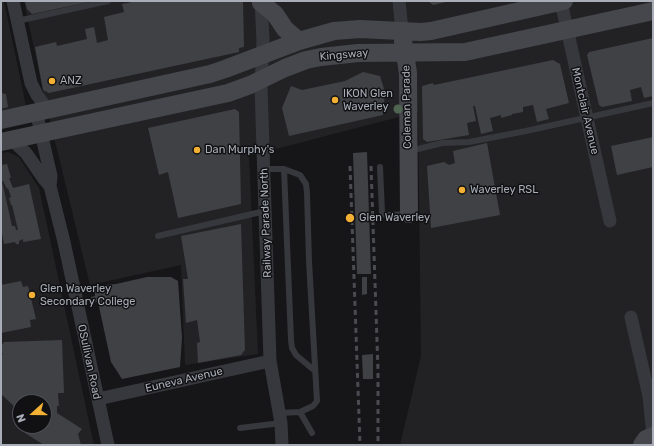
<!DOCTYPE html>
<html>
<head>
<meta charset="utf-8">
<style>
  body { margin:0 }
  #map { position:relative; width:654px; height:446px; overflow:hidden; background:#161618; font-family:Rubik,sans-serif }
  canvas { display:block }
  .frame { position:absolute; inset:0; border:2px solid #a8adb8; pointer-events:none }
  .north { position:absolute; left:12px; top:394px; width:40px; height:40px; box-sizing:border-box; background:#111113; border:1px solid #4d4f55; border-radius:50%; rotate:249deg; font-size:11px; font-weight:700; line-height:16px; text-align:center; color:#a8adb8 }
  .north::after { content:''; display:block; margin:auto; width:14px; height:18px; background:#f2b134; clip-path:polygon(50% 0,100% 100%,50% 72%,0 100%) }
</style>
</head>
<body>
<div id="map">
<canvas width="654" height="446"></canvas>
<div class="frame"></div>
<div class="north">N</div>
</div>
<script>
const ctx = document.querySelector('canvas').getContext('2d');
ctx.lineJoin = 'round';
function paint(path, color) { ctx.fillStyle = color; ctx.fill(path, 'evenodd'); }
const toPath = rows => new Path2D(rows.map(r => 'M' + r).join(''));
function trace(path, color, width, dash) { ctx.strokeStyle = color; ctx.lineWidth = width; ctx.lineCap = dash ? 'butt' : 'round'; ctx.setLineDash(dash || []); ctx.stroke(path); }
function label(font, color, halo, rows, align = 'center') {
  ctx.font = font + ' Rubik,sans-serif'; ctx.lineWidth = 3; ctx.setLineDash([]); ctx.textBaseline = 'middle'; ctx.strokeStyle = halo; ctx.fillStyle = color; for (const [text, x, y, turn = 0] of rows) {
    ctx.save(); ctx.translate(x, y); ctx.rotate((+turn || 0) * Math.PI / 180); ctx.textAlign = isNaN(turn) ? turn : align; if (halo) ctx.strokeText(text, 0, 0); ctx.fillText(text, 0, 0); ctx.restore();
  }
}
const built = toPath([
  [1,1,4,1,26,106,1,114],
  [24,1,653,1,653,441,640,445,400,445,421,356,418,112,249,156,258,354,185,365,181,265,90,285,45,100],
  [8,152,19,157,39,188,94,445,1,445,1,153],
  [20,402,44,402,44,426,20,426]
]);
const building = toPath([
  [25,1,89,1,89,2,32,14,27,9],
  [137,1,243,1,244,47,239,48,239,52,49,93,43,90,35,47,56,42,57,46,87,39,85,29,94,27,97,43,108,40,104,17,124,12,122,4],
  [428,1,445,1,446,2,433,5],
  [653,38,653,96,644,98,641,87,630,90,632,101,602,107,599,105,587,55,589,52],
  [553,60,560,64,569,103,546,109,549,119,537,122,533,105,523,107,523,112,512,114,512,115,501,118,501,115,490,118,493,131,481,134,475,106,473,106,476,121,467,123,469,135,427,142,423,139,422,86,433,83,434,85],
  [363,72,380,76,385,92,383,115,289,136,282,108,291,86,302,90,345,81],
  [1,93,6,94,8,107,1,109],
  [235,109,239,112,241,204,178,218,168,172,159,175,148,128],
  [653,137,653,167,617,175,611,146],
  [487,143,500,215,431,228,427,166,444,162,449,165,455,163,453,151],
  [367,152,371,274,357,274,353,153],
  [7,164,11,178,9,178,13,188,29,184,41,239,23,242,23,239,19,241,19,244,16,244,15,242,4,244,1,228,1,165],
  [2,181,3,181,7,189,8,188,11,197,9,198,11,205,12,205,18,230,16,230,15,226,12,226],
  [241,224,245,350,241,355,198,363,197,343,200,342,197,320,186,323,183,279,188,279,181,236],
  [147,277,171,277,178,281,182,338,180,367,122,379,111,362,98,302,93,302,91,297,95,296,94,286,116,284],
  [362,277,367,277,367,294,362,295],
  [21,281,23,287,28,286,36,319,30,320,31,327,1,333,1,285],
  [62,340,64,393,58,393,59,406,57,406,57,413,82,429,78,434,81,445,44,445,25,433,24,426,44,426,44,402,19,402,15,407,1,394,1,354,3,355,1,350,1,346,4,342],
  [373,354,373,379,363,379,362,355]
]);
const lane = toPath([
  [17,21,108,1],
  [410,151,442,143,469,142,526,131,653,103],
  [380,167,382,212,385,215,408,214],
  [264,169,284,169,300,175,306,184,307,193,309,261,317,401,313,406,300,412,280,413],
  [284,169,291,340,292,348,296,355,315,371],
  [158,236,265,211],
  [300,412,312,433],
  [240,428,281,423]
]);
const street = toPath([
  [13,1,31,83,37,95,47,109],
  [261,1,263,40,261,87,270,361,281,423,282,445],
  [399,1,402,31],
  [561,2,610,221],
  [36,111,51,176,50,186,64,242,108,445],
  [12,140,26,153,44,179,50,186],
  [631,317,649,396,653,436],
  [98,399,270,361]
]);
const secondary = toPath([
  [261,3,275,14,285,29,299,41],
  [403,41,408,73,409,214],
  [1,120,210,74,225,69,299,41,334,31,360,29,421,32,431,31,564,1],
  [1,142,228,93,250,85,285,68,306,60,321,57,358,53,465,52,653,11],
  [642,445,646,439,653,436]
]);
const rail = toPath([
  [350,166,360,445],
  [371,166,378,370,378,445]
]);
const trees = [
  [398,109]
];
const markers = [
  [52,81,4,"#f2b134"],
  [335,100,4,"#f2b134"],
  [197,150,4,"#f2b134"],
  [462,190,4,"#f2b134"],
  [350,218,5,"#f2b134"],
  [32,295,4,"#f2b134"]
];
const streetNames = [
  ["Kingsway",344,55,-5],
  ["Coleman Parade",407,107,-91],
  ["Montclair Avenue",585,111,77],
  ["Railway Parade North",266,223,-92],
  ["OSullivan Road",89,362,78],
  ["Euneva Avenue",184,380,-13]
];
const poiNames = [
  ["ANZ",60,81],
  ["IKON Glen",343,94],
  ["Waverley",343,107],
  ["Dan Murphy's",205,150],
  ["Waverley RSL",470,190],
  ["Glen Waverley",359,218],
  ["Glen Waverley",40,289],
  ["Secondary College",40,302]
];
paint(built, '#222225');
paint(building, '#404145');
trace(lane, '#37383d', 6);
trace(street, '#37383d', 13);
trace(secondary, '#45474d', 18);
trace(rail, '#4a4c52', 3, [5, 4]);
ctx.fillStyle = '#506452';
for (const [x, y] of trees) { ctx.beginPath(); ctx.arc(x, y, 4.5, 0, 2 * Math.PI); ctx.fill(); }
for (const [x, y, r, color] of markers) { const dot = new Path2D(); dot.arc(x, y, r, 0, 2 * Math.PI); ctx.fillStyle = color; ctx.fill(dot); trace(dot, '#111113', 1.5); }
label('11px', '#a8adb8', '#111113', streetNames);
label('11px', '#a8adb8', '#111113', poiNames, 'left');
</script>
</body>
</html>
